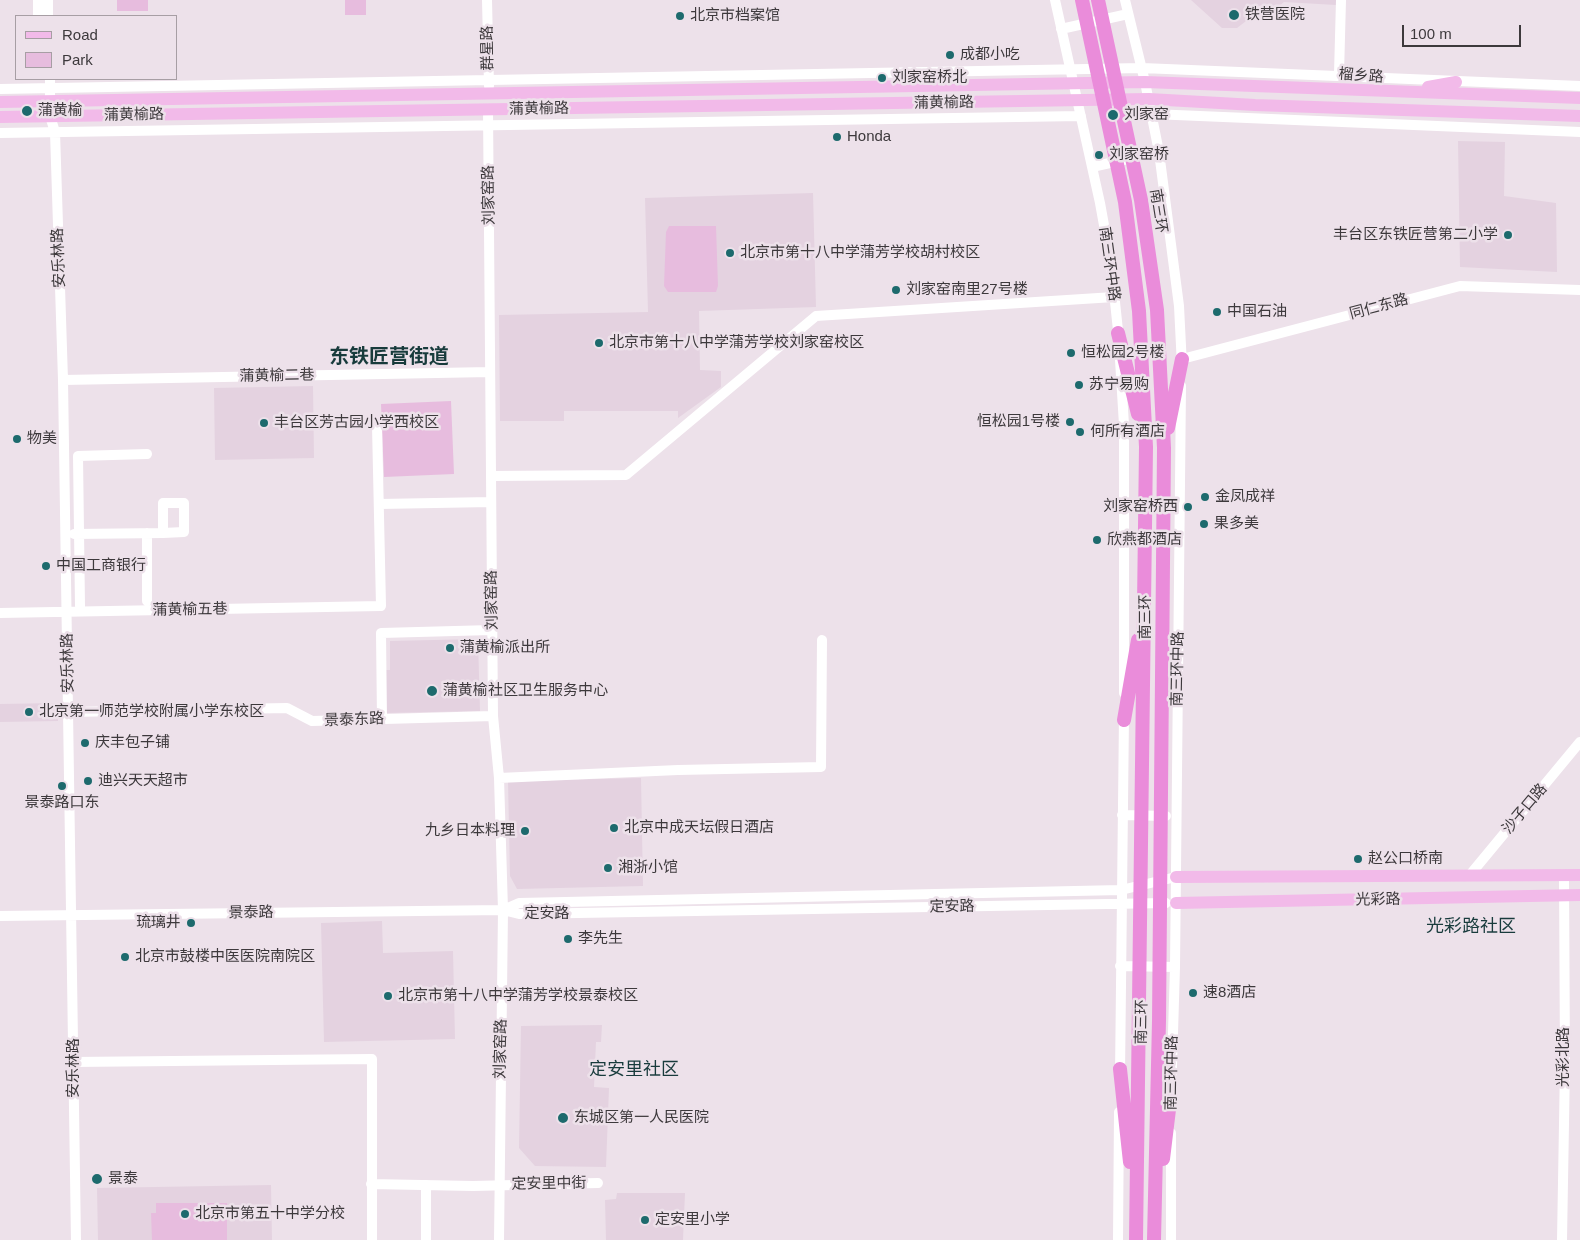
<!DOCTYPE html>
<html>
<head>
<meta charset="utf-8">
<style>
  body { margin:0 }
  #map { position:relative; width:1580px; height:1240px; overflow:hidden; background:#ede1ea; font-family:Helvetica,sans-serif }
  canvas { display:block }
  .legend { position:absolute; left:15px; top:15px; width:162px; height:65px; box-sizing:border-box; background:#ede1ea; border:1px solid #a79ea4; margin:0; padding:6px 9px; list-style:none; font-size:15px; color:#3d393c }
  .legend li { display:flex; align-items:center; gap:10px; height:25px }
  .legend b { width:25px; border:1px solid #a79ea4 }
  .scale { position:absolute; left:1402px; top:25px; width:119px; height:22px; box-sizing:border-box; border:2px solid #3d393c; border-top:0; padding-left:6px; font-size:15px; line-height:18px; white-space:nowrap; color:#3d393c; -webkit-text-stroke:4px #ede1ea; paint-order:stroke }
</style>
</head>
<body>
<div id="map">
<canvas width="1580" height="1240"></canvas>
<ul class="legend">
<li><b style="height:6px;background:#f2bae9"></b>Road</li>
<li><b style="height:14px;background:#e7bcde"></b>Park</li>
</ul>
<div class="scale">100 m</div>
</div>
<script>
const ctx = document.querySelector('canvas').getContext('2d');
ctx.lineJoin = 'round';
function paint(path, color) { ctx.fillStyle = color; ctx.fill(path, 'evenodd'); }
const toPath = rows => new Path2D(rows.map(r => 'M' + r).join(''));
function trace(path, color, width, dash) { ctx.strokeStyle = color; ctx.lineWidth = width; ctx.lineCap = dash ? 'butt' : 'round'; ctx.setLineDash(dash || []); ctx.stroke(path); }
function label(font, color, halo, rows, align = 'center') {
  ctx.font = font + ' Helvetica,"Noto Sans SC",sans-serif'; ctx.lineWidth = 5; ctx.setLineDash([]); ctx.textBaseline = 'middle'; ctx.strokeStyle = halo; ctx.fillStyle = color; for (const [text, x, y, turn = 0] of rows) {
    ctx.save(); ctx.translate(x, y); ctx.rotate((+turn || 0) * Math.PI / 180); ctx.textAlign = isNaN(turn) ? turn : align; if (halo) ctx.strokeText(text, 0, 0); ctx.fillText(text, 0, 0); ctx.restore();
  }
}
const built = toPath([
  [1191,0,1336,0,1336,5,1284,2,1277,8,1250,18,1237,28,1222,28],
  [1458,141,1505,142,1504,196,1556,203,1557,272,1460,267],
  [813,193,816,307,699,311,700,370,721,371,721,387,678,418,678,411,564,411,564,421,500,421,499,315,648,312,645,198],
  [313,386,314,458,215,460,214,388],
  [478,639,480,711,386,713,385,670,390,670,390,641],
  [58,703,58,721,0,722,0,704],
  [641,778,643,886,517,889,510,876,508,781],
  [382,921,383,953,453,951,455,1039,324,1042,321,923],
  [602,1025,601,1042,596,1042,594,1087,609,1088,606,1167,535,1166,519,1148,521,1026],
  [271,1185,272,1240,98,1240,97,1188],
  [617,1193,685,1193,683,1240,606,1240,605,1200,616,1199]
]);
const green = toPath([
  [117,0,148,0,148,11,117,11],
  [345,0,366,0,366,15,345,15],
  [669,226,716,226,718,286,716,292,668,292,664,286,666,232],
  [451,401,454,474,384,477,381,404],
  [156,1203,227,1203,227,1240,152,1240,151,1213,156,1213]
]);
const minor = toPath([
  [38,0,38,16],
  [48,0,48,16],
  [487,0,489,86],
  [1055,0,1100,203,1111,264,1119,340],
  [1125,0,1145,82,1159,152,1179,306,1182,366],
  [1061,29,1128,14],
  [1339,74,1341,0],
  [50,79,50,116,55,132,63,380,76,1240],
  [0,89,1142,68,1580,86],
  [488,109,493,716,499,778,503,910,499,1240],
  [1152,114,1580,132],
  [0,133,1081,116],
  [1092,167,1159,152],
  [1182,359,1460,286,1580,290],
  [1120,360,1124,425,1124,693],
  [63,380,490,372],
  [491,476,626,475,816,316,1114,297],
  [379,504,491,502],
  [74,534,163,533,163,503,184,503,184,532,163,533],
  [147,601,147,533],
  [80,606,78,456,147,454],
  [0,613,381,606,377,426],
  [69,712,287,708,312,721,493,716],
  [382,719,381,633,492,630],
  [499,778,678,770,821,767,822,640],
  [1122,815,1166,816],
  [1469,876,1580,742],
  [503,910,519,903,1121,890,1176,877],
  [0,916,503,910,519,914,1166,903],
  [1120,966,1175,967],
  [73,1062,372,1059,372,1240],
  [1120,1075,1124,715],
  [1171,1099,1175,967,1181,386],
  [371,1184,473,1186,598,1183],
  [426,1240,426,1185],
  [1118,1240,1119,1112],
  [1171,1240,1171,1133],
  [1562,1240,1565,1065,1564,875]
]);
const major = toPath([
  [1428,87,1456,82],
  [0,102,1145,82,1580,98],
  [0,117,1149,99,1255,105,1580,116],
  [1176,877,1580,875],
  [1176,903,1580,895]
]);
const highway = toPath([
  [1082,0,1125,202,1139,311,1146,447,1136,1240],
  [1098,0,1141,200,1157,310,1164,448,1159,1021,1154,1240],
  [1118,333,1138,414],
  [1168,428,1182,359],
  [1124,720,1138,640],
  [1120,1069,1130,1162],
  [1163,1159,1171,1093]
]);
const markers = [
  [1234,15,6,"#1d6a6d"],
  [680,16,5,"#1d6a6d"],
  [950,55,5,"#1d6a6d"],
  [882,78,5,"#1d6a6d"],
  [27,111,6,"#1d6a6d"],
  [1113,115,6,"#1d6a6d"],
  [837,137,5,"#1d6a6d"],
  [1099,155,5,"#1d6a6d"],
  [1508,235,5,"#1d6a6d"],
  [730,253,5,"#1d6a6d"],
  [896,290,5,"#1d6a6d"],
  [1217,312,5,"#1d6a6d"],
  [599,343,5,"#1d6a6d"],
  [1071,353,5,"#1d6a6d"],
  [1079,385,5,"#1d6a6d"],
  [1070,422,5,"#1d6a6d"],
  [264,423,5,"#1d6a6d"],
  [1080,432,5,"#1d6a6d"],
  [17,439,5,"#1d6a6d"],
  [1205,497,5,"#1d6a6d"],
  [1188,507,5,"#1d6a6d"],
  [1204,524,5,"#1d6a6d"],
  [1097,540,5,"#1d6a6d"],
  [46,566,5,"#1d6a6d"],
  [450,648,5,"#1d6a6d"],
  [432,691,6,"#1d6a6d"],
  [29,712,5,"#1d6a6d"],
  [85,743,5,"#1d6a6d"],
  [88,781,5,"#1d6a6d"],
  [62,786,5,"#1d6a6d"],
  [614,828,5,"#1d6a6d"],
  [525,831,5,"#1d6a6d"],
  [1358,859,5,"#1d6a6d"],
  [608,868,5,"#1d6a6d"],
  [191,923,5,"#1d6a6d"],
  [568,939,5,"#1d6a6d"],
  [125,957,5,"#1d6a6d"],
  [1193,993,5,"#1d6a6d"],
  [388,996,5,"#1d6a6d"],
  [563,1118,6,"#1d6a6d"],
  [97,1179,6,"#1d6a6d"],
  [185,1214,5,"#1d6a6d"],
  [645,1220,5,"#1d6a6d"]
];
const poiNames = [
  ["铁营医院",1245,15],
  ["北京市档案馆",690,16],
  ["成都小吃",960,55],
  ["刘家窑桥北",892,78],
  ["蒲黄榆",38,111],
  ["刘家窑",1124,115],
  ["Honda",847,137],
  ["刘家窑桥",1109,155],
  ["丰台区东铁匠营第二小学",1498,235,"right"],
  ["北京市第十八中学蒲芳学校胡村校区",740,253],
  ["刘家窑南里27号楼",906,290],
  ["中国石油",1227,312],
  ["北京市第十八中学蒲芳学校刘家窑校区",609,343],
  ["恒松园2号楼",1081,353],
  ["苏宁易购",1089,385],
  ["恒松园1号楼",1060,422,"right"],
  ["丰台区芳古园小学西校区",274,423],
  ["何所有酒店",1090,432],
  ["物美",27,439],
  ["金凤成祥",1215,497],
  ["刘家窑桥西",1178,507,"right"],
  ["果多美",1214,524],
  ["欣燕都酒店",1107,540],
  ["中国工商银行",56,566],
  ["蒲黄榆派出所",460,648],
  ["蒲黄榆社区卫生服务中心",443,691],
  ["北京第一师范学校附属小学东校区",39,712],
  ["庆丰包子铺",95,743],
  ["迪兴天天超市",98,781],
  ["景泰路口东",62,803,"center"],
  ["北京中成天坛假日酒店",624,828],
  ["九乡日本料理",515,831,"right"],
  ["赵公口桥南",1368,859],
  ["湘浙小馆",618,868],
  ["琉璃井",181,923,"right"],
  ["李先生",578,939],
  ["北京市鼓楼中医医院南院区",135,957],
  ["速8酒店",1203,993],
  ["北京市第十八中学蒲芳学校景泰校区",398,996],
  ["东城区第一人民医院",574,1118],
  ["景泰",108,1179],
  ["北京市第五十中学分校",195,1214],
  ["定安里小学",655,1220]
];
const streetNames = [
  ["群星路",488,48,-91],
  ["榴乡路",1361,76,4],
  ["蒲黄榆路",944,103,-1],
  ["蒲黄榆路",539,109,-1],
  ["蒲黄榆路",134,115,-1],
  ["刘家窑路",489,195,-91],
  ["南三环",1158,211,81],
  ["安乐林路",59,258,-92],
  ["南三环中路",1109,264,82],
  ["同仁东路",1379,307,-15],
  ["蒲黄榆二巷",277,376,-1],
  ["刘家窑路",492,600,-91],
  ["蒲黄榆五巷",190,610,-1],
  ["南三环",1146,617,-90],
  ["安乐林路",68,663,-91],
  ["南三环中路",1178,669,-89],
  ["景泰东路",354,720,-2],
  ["沙子口路",1525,809,-50],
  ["光彩路",1378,900,-1],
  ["定安路",952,907,-1],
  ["景泰路",251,913,-1],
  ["定安路",547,914],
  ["南三环",1142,1022,-89],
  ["刘家窑路",501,1049,-89],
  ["光彩北路",1564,1057,-90],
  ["安乐林路",74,1068,-90],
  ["南三环中路",1172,1073,-89],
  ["定安里中街",549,1184,-1]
];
const quarterNames = [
  ["光彩路社区",1471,927],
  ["定安里社区",634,1070]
];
const districtNames = [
  ["东铁匠营街道",389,357]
];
paint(built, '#e4d2e0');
paint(green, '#e7bcde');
trace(minor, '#fff', 10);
trace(major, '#f2bae9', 12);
trace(highway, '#ea8cda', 14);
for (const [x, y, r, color] of markers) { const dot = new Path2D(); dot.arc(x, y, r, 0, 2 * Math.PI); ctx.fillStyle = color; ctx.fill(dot); trace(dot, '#ede1ea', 2); }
label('15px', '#3d393c', '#ede1ea', poiNames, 'left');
label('15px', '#3d393c', '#ede1ea', streetNames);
label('18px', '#183b3c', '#ede1ea', quarterNames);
label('bold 20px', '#183b3c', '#ede1ea', districtNames);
</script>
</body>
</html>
